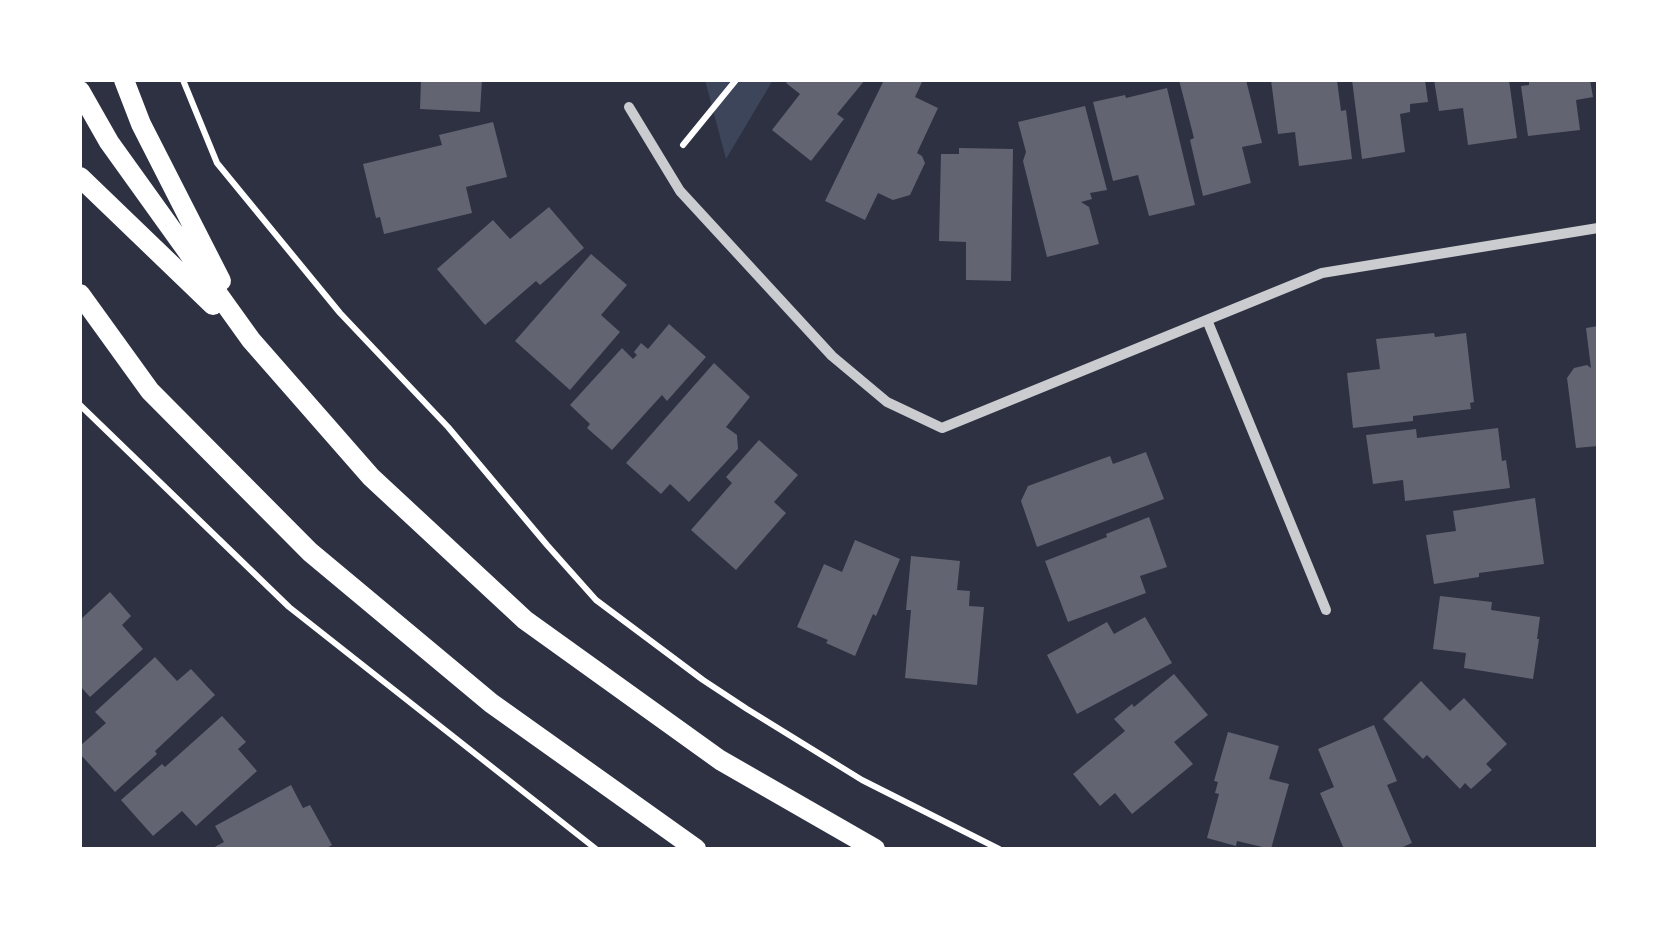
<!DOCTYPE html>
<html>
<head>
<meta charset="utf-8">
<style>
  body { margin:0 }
  #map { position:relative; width:1678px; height:929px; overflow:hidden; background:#2d3142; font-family:"Titillium Web",sans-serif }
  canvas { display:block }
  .frame { position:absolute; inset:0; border:82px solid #fff; pointer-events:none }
</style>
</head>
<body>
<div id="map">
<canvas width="1678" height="929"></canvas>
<div class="frame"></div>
</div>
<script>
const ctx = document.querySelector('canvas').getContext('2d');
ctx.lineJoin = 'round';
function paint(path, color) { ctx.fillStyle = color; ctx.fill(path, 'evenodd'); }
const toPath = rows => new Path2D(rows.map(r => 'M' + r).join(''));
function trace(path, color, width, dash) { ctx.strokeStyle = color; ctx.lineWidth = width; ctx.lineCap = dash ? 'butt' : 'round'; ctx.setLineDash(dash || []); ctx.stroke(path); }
const green = toPath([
  [705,80,773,80,726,159]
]);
const building = toPath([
  [421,80,482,80,480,112,420,109],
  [789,80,865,80,837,114,844,119,811,161,772,130,800,94,786,83],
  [884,80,922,82,915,97,938,108,917,153,922,156,925,163,910,195,893,200,878,193,865,220,825,201],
  [1179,80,1246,80,1262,143,1242,147,1251,183,1203,196,1190,140,1194,138],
  [1271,80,1337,80,1341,111,1346,110,1352,159,1299,166,1295,132,1278,134],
  [1352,80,1425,80,1428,102,1410,104,1410,112,1400,114,1405,152,1362,159],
  [1434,80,1509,80,1517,138,1468,145,1463,108,1439,111],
  [1529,80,1590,80,1593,97,1576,100,1580,130,1528,136,1521,86,1529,85],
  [1167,88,1195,205,1149,216,1138,175,1113,181,1093,102,1125,95,1126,98],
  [1085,106,1107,190,1090,193,1092,199,1081,202,1089,207,1099,244,1047,257,1023,161,1026,152,1018,122],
  [493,122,507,177,466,187,472,213,384,234,380,217,376,218,363,164,442,145,439,135],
  [959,148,1013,149,1011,281,966,280,966,242,939,241,941,154,959,154],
  [549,207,584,248,540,285,536,281,485,325,437,269,493,220,510,239],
  [591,254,627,285,601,315,620,332,570,390,515,341],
  [669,324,706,357,667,401,662,395,612,450,587,428,590,424,570,405,622,348,633,359,637,355,634,352,641,343,648,349],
  [1598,326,1598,446,1576,448,1567,378,1574,368,1587,365,1591,368,1586,328],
  [1434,333,1435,337,1466,333,1474,402,1470,403,1471,409,1413,416,1413,421,1353,428,1347,373,1380,369,1376,339],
  [714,363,750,397,726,427,737,435,738,449,689,502,670,484,661,494,626,463],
  [1498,428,1502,461,1506,460,1510,488,1405,501,1403,480,1373,484,1366,435,1416,429,1417,438],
  [759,440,798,475,774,502,786,513,736,570,691,530,732,483,726,477],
  [1146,452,1164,499,1037,547,1021,501,1028,486,1110,456,1113,464],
  [1535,498,1544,564,1479,573,1479,577,1434,584,1426,535,1456,531,1453,511],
  [1149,517,1167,567,1140,576,1146,593,1068,622,1045,561,1107,537,1106,534],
  [855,540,900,559,876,616,873,614,855,656,826,643,828,640,797,627,824,564,842,572],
  [911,556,960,561,957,590,970,591,969,606,984,607,977,685,905,678,911,610,906,610],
  [110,592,131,616,122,625,143,649,90,697,80,686,80,620],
  [1440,596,1492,602,1491,610,1540,617,1537,639,1539,639,1533,679,1464,668,1466,653,1433,649],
  [1145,617,1172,663,1077,714,1047,655,1107,622,1114,634],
  [155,657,177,681,191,669,215,695,155,751,157,754,115,792,80,754,80,746,106,723,95,712],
  [1174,674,1208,715,1174,742,1193,764,1132,814,1115,793,1100,806,1073,774,1125,731,1114,719,1132,704,1134,707],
  [1421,681,1450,711,1464,698,1507,744,1486,764,1492,770,1471,789,1465,783,1460,789,1427,755,1423,759,1383,719],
  [222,716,246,742,238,749,257,771,196,826,182,811,153,836,121,800,162,764,165,767],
  [1374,725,1397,781,1387,785,1412,843,1398,849,1344,849,1320,793,1334,787,1318,749],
  [1228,732,1279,746,1269,779,1289,784,1271,849,1237,841,1236,846,1207,838,1219,794,1215,793,1218,782,1214,781],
  [291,785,303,808,310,805,332,845,325,849,211,849,224,842,215,826]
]);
const path = toPath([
  [183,80,217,163,340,313,448,427,547,545,596,600,703,680,747,709,862,780,999,849],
  [683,145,736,80],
  [80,405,289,607,596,849]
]);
const minor = toPath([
  [629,107,680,191,832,356,887,402,942,428,1322,273,1598,228],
  [1207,320,1326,610]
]);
const secondary = toPath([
  [124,80,141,124,221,281],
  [80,91,109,142,251,340,371,477,525,620,720,760,875,849],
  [80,177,213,305],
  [80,294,150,391,310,552,491,703,696,849]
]);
paint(green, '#3c4559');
paint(building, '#626471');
trace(path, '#fff', 6);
trace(minor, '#caccd0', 10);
trace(secondary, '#fff', 20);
</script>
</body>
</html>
